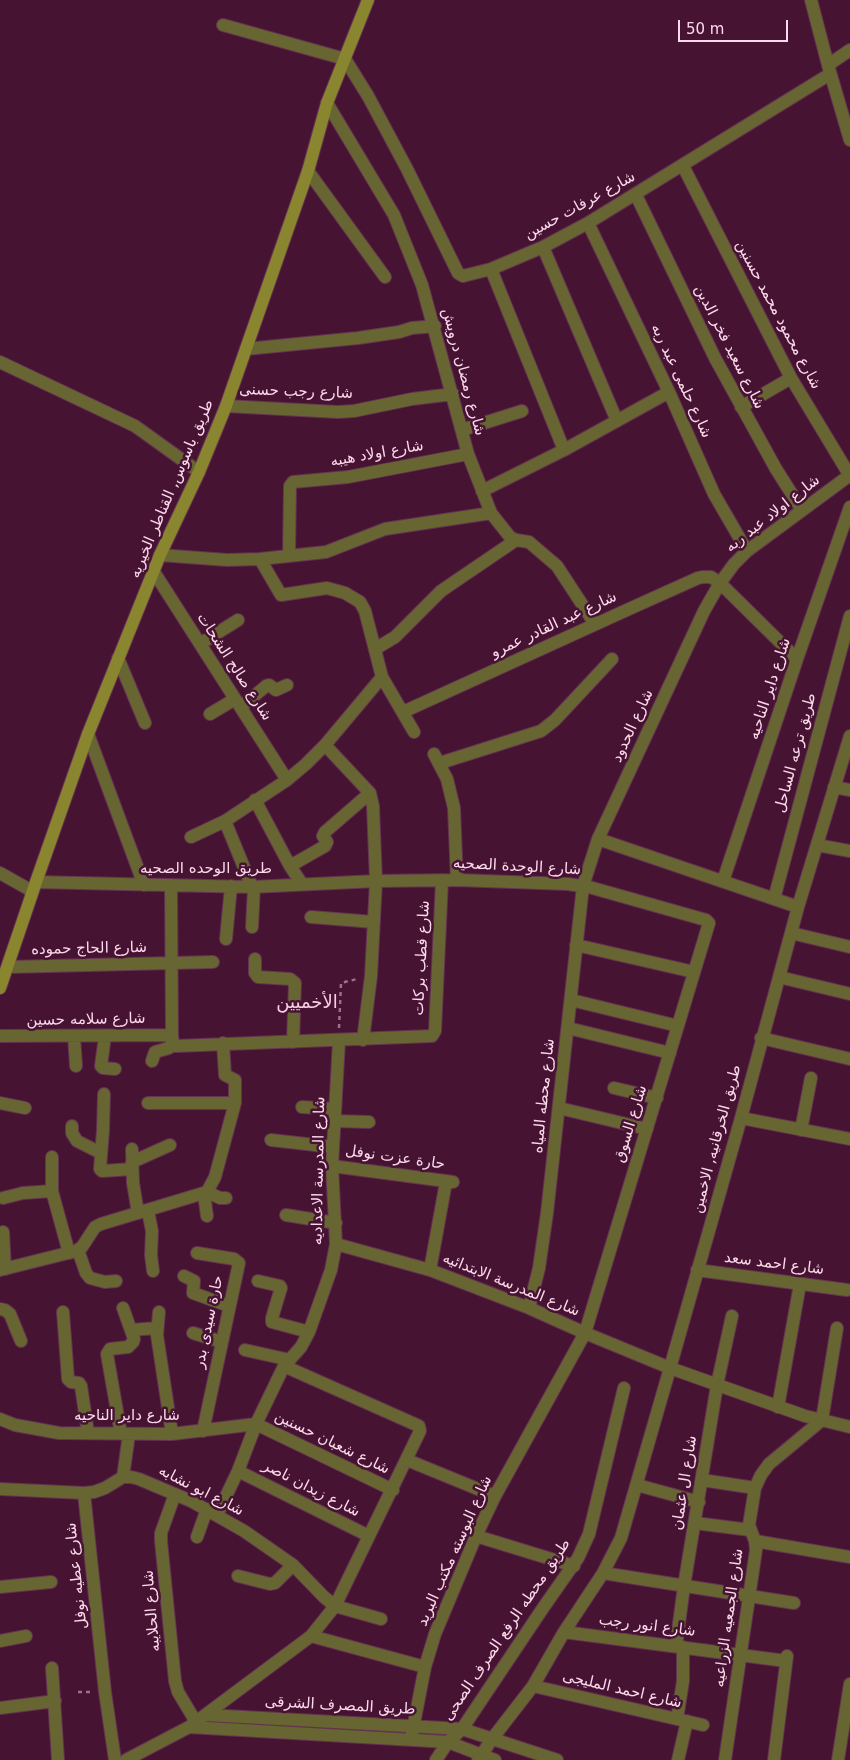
<!DOCTYPE html>
<html>
<head>
<meta charset="utf-8">
<style>
  body { margin:0 }
  #map { position:relative; width:850px; height:1760px; overflow:hidden; background:#471333; font-family:"DejaVu Sans",sans-serif }
  canvas { display:block }
  .scale { position:absolute; left:678px; top:20px; width:110px; height:22px; box-sizing:border-box; border:2px solid #fcd9eb; border-top:0; padding-left:6px; font-size:15px; line-height:18px; white-space:nowrap; color:#fcd9eb; -webkit-text-stroke:4px #471333; paint-order:stroke }
</style>
</head>
<body>
<div id="map">
<canvas width="850" height="1760"></canvas>
<div class="scale">50 m</div>
</div>
<script>
const ctx = document.querySelector('canvas').getContext('2d');
ctx.lineJoin = 'round';
const toPath = rows => new Path2D(rows.map(r => 'M' + r).join(''));
function trace(path, color, width, dash) { ctx.strokeStyle = color; ctx.lineWidth = width; ctx.lineCap = dash ? 'butt' : 'round'; ctx.setLineDash(dash || []); ctx.stroke(path); }
function label(font, color, halo, rows, align = 'center') {
  ctx.font = font + ' "DejaVu Sans","Noto Sans Arabic",sans-serif'; ctx.lineWidth = 5; ctx.setLineDash([]); ctx.textBaseline = 'middle'; ctx.strokeStyle = halo; ctx.fillStyle = color; for (const [text, x, y, turn = 0] of rows) {
    ctx.save(); ctx.translate(x, y); ctx.rotate((+turn || 0) * Math.PI / 180); ctx.textAlign = isNaN(turn) ? turn : align; if (halo) ctx.strokeText(text, 0, 0); ctx.fillText(text, 0, 0); ctx.restore();
  }
}
const path = toPath([
  [339,1028,341,983,357,979],
  [78,1692,91,1692]
]);
const street = toPath([
  [811,0,828,65,850,140],
  [223,25,345,59,368,96,407,169,458,273,463,276,491,269,543,247,588,223,830,74],
  [828,65,850,50],
  [327,103,394,215,422,285,468,454,491,513,510,537,516,540,529,542,557,566,595,624],
  [683,166,791,378,850,476],
  [308,171,385,277],
  [636,195,715,358,776,469,802,510],
  [588,223,669,392,714,494,747,551],
  [543,247,617,421],
  [491,269,564,450],
  [246,349,358,338,399,332,412,328,435,326],
  [0,362,135,426,199,472],
  [226,406,338,412,354,411,412,399,453,394],
  [741,407,791,378],
  [462,430,522,411],
  [482,491,564,450,669,392],
  [160,555,227,560,260,559,326,552,385,529,491,513],
  [289,556,290,486,293,482,348,477,468,454],
  [260,559,281,595,327,588,345,593,360,602,365,611,382,677,414,732],
  [154,572,287,780],
  [200,644,238,620],
  [375,649,395,637,441,591,516,540],
  [118,658,145,723],
  [241,707,266,686,269,685,276,690,287,685],
  [403,712,629,609,698,578,703,577,711,577,720,583,797,659],
  [210,714,235,699],
  [88,734,144,885],
  [850,736,798,907,741,1118,670,1368,805,1416,850,1427],
  [325,745,370,793,373,806,376,881,371,976,363,1040],
  [434,754,447,779,454,808,457,880],
  [440,763,541,731,555,720,612,659],
  [834,787,850,790],
  [255,800,290,866,302,884],
  [225,821,252,887],
  [191,837,225,821,287,780,306,764,325,745,382,677],
  [598,839,798,907],
  [817,845,850,851],
  [290,866,325,846,327,842,323,836,325,832,370,793],
  [0,873,32,891],
  [723,881,797,659,850,507],
  [36,882,252,887,376,881,457,880,568,884,589,887,706,920,709,923,585,1333,495,1496,476,1536,435,1634,425,1667,411,1739],
  [171,885,172,1035,173,1045,176,1046,432,1036,435,1031,442,880],
  [774,899,850,616],
  [311,917,374,922],
  [252,927,254,887],
  [791,933,850,947],
  [226,939,231,886],
  [576,945,694,972],
  [255,959,255,973,258,977,290,979,295,983,293,1042],
  [8,967,213,962],
  [779,977,850,994],
  [571,1000,678,1026],
  [568,1028,670,1053],
  [0,1036,172,1035],
  [74,1036,76,1066],
  [105,1036,101,1066,103,1068,115,1069],
  [761,1038,850,1059],
  [152,1061,155,1052,169,1048,172,1043],
  [614,1088,657,1098],
  [104,1094,103,1130,100,1169,102,1171,132,1169],
  [0,1103,25,1108],
  [148,1103,235,1103],
  [302,1107,335,1109],
  [559,1108,647,1129],
  [741,1118,850,1139],
  [335,1121,369,1122],
  [72,1126,72,1133,77,1141,101,1153],
  [801,1130,811,1078],
  [271,1140,333,1147],
  [132,1149,133,1183,138,1213],
  [52,1157,52,1191,69,1253],
  [132,1162,170,1145],
  [332,1166,453,1182],
  [207,1192,220,1198,226,1198],
  [204,1194,207,1216],
  [3,1198,23,1193,52,1191],
  [148,1211,152,1231,151,1255,153,1271],
  [286,1215,336,1223],
  [3,1232,5,1269],
  [336,1244,430,1270,529,1308,585,1333,670,1368,621,1538,603,1573,564,1632,533,1686,492,1739,478,1760],
  [78,1250,86,1273,90,1278,105,1282,116,1281],
  [197,1253,234,1259,239,1263,203,1431],
  [0,1270,76,1251,82,1247,95,1227,101,1224,207,1192,215,1177,235,1103,235,1080,225,1075,223,1043],
  [430,1270,446,1182],
  [697,1270,847,1290],
  [184,1276,194,1281,193,1293,229,1306],
  [258,1281,280,1286,281,1288,272,1318,272,1322,309,1332],
  [529,1308,539,1268,547,1213,583,886,598,839,704,611,720,583,734,564,747,551,850,475],
  [0,1309,5,1310,10,1314,21,1341],
  [63,1312,68,1379,71,1382,79,1383,81,1386,88,1433],
  [159,1312,157,1335,172,1434],
  [131,1330,157,1328],
  [193,1333,222,1342],
  [245,1350,290,1360],
  [778,1407,800,1284],
  [0,1419,15,1425,59,1433,172,1434,256,1424,393,1490],
  [121,1434,107,1354,110,1349,128,1347,133,1342,134,1339,123,1308],
  [407,1460,495,1496],
  [238,1471,369,1536],
  [123,1477,129,1434],
  [702,1480,755,1488],
  [637,1485,699,1502],
  [0,1489,84,1493,94,1492,105,1488,123,1477,131,1477,139,1479,191,1501,244,1531,293,1565,324,1597,335,1606,381,1619],
  [84,1493,105,1692,115,1760],
  [175,1494,161,1533,161,1541,175,1681,178,1692,196,1722],
  [217,1515,238,1471,256,1424,284,1366,301,1347,309,1332,331,1270,336,1244,332,1166,339,1041],
  [695,1523,750,1530],
  [476,1536,574,1566],
  [197,1537,207,1509],
  [755,1541,850,1557],
  [603,1573,794,1603],
  [238,1576,270,1584,275,1583,293,1565],
  [0,1587,51,1582],
  [564,1632,786,1661],
  [311,1636,425,1667],
  [0,1641,26,1636],
  [676,1646,684,1586,717,1385,732,1316],
  [52,1668,58,1760],
  [533,1686,703,1725],
  [0,1708,55,1701],
  [207,1715,462,1729,557,1760],
  [677,1719,683,1681,683,1647],
  [189,1727,448,1742,495,1760],
  [126,1760,189,1727,311,1636,335,1606,420,1431,419,1426,284,1366],
  [436,1760,448,1742,462,1729,543,1608,578,1558,589,1534,624,1388],
  [678,1760,687,1721],
  [725,1760,756,1550,755,1541,749,1525,755,1488,761,1475,769,1464,822,1420,837,1328],
  [774,1760,787,1656],
  [838,1760,850,1684]
]);
const secondary = toPath([
  [0,988,36,882,88,734,160,555,199,472,226,406,308,171,327,103,368,0]
]);
const streetNames = [
  ["شارع عرفات حسين",580,206,-29],
  ["شارع محمود محمد حسنين",778,315,62],
  ["شارع سعيد فخر الدين",729,347,63],
  ["شارع رمضان درويش",463,372,75],
  ["شارع حلمى عبد ربه",681,381,65],
  ["شارع رجب حسنى",296,392,2],
  ["شارع اولاد هيبه",377,454,-10],
  ["طريق باسوس, القناطر الخيريه",172,489,-67],
  ["شارع اولاد عبد ربه",773,514,-38],
  ["شارع عبد القادر عمرو",554,625,-25],
  ["شارع صالح الشحات",234,667,57],
  ["شارع داير الناحيه",770,689,-72],
  ["شارع الحدود",633,726,-65],
  ["طريق ترعه الساحل",796,753,-75],
  ["شارع الوحدة الصحيه",517,867,3],
  ["طريق الوحده الصحيه",206,869],
  ["شارع الحاج حموده",89,949,-1],
  ["شارع قطب بركات",422,958,-87],
  ["شارع سلامه حسين",86,1020,-1],
  ["شارع محطه المياه",544,1096,-84],
  ["شارع السوق",631,1124,-73],
  ["طريق الخرقانيه, الاخمين",717,1139,-75],
  ["حارة عزت نوفل",395,1158,8],
  ["شارع المدرسة الاعداديه",319,1171,-89],
  ["شارع احمد سعد",774,1264,7],
  ["شارع المدرسة الابتدائيه",511,1285,22],
  ["حارة سيدى بدر",209,1322,-78],
  ["شارع داير الناحيه",127,1416],
  ["شارع شعبان حسنين",332,1443,26],
  ["شارع ال عثمان",685,1483,-81],
  ["شارع زيدان ناصر",311,1489,27],
  ["شارع ابو نشابه",201,1491,27],
  ["شارع البوسته مكتب البريد",455,1551,-66],
  ["شارع عطيه نوفل",77,1576,-96],
  ["شارع الحلايبه",152,1611,-95],
  ["شارع الجمعيه الزراعيه",729,1618,-82],
  ["شارع انور رجب",647,1626,7],
  ["طريق محطه الرفع الصرف الصحى",507,1630,-56],
  ["شارع احمد المليجى",622,1690,13],
  ["طريق المصرف الشرقى",340,1706,3]
];
const quarterNames = [
  ["الأخميين",307,1003]
];
trace(street, '#643350', 14);
trace(secondary, '#643350', 14);
trace(path, '#9d718a', 2.5, [4, 4]);
trace(street, '#676532', 12);
trace(secondary, '#8a852f', 12);
label('15px', '#fcd9eb', '#471333', streetNames);
label('18px', '#f7cee3', '#471333', quarterNames);
</script>
</body>
</html>
